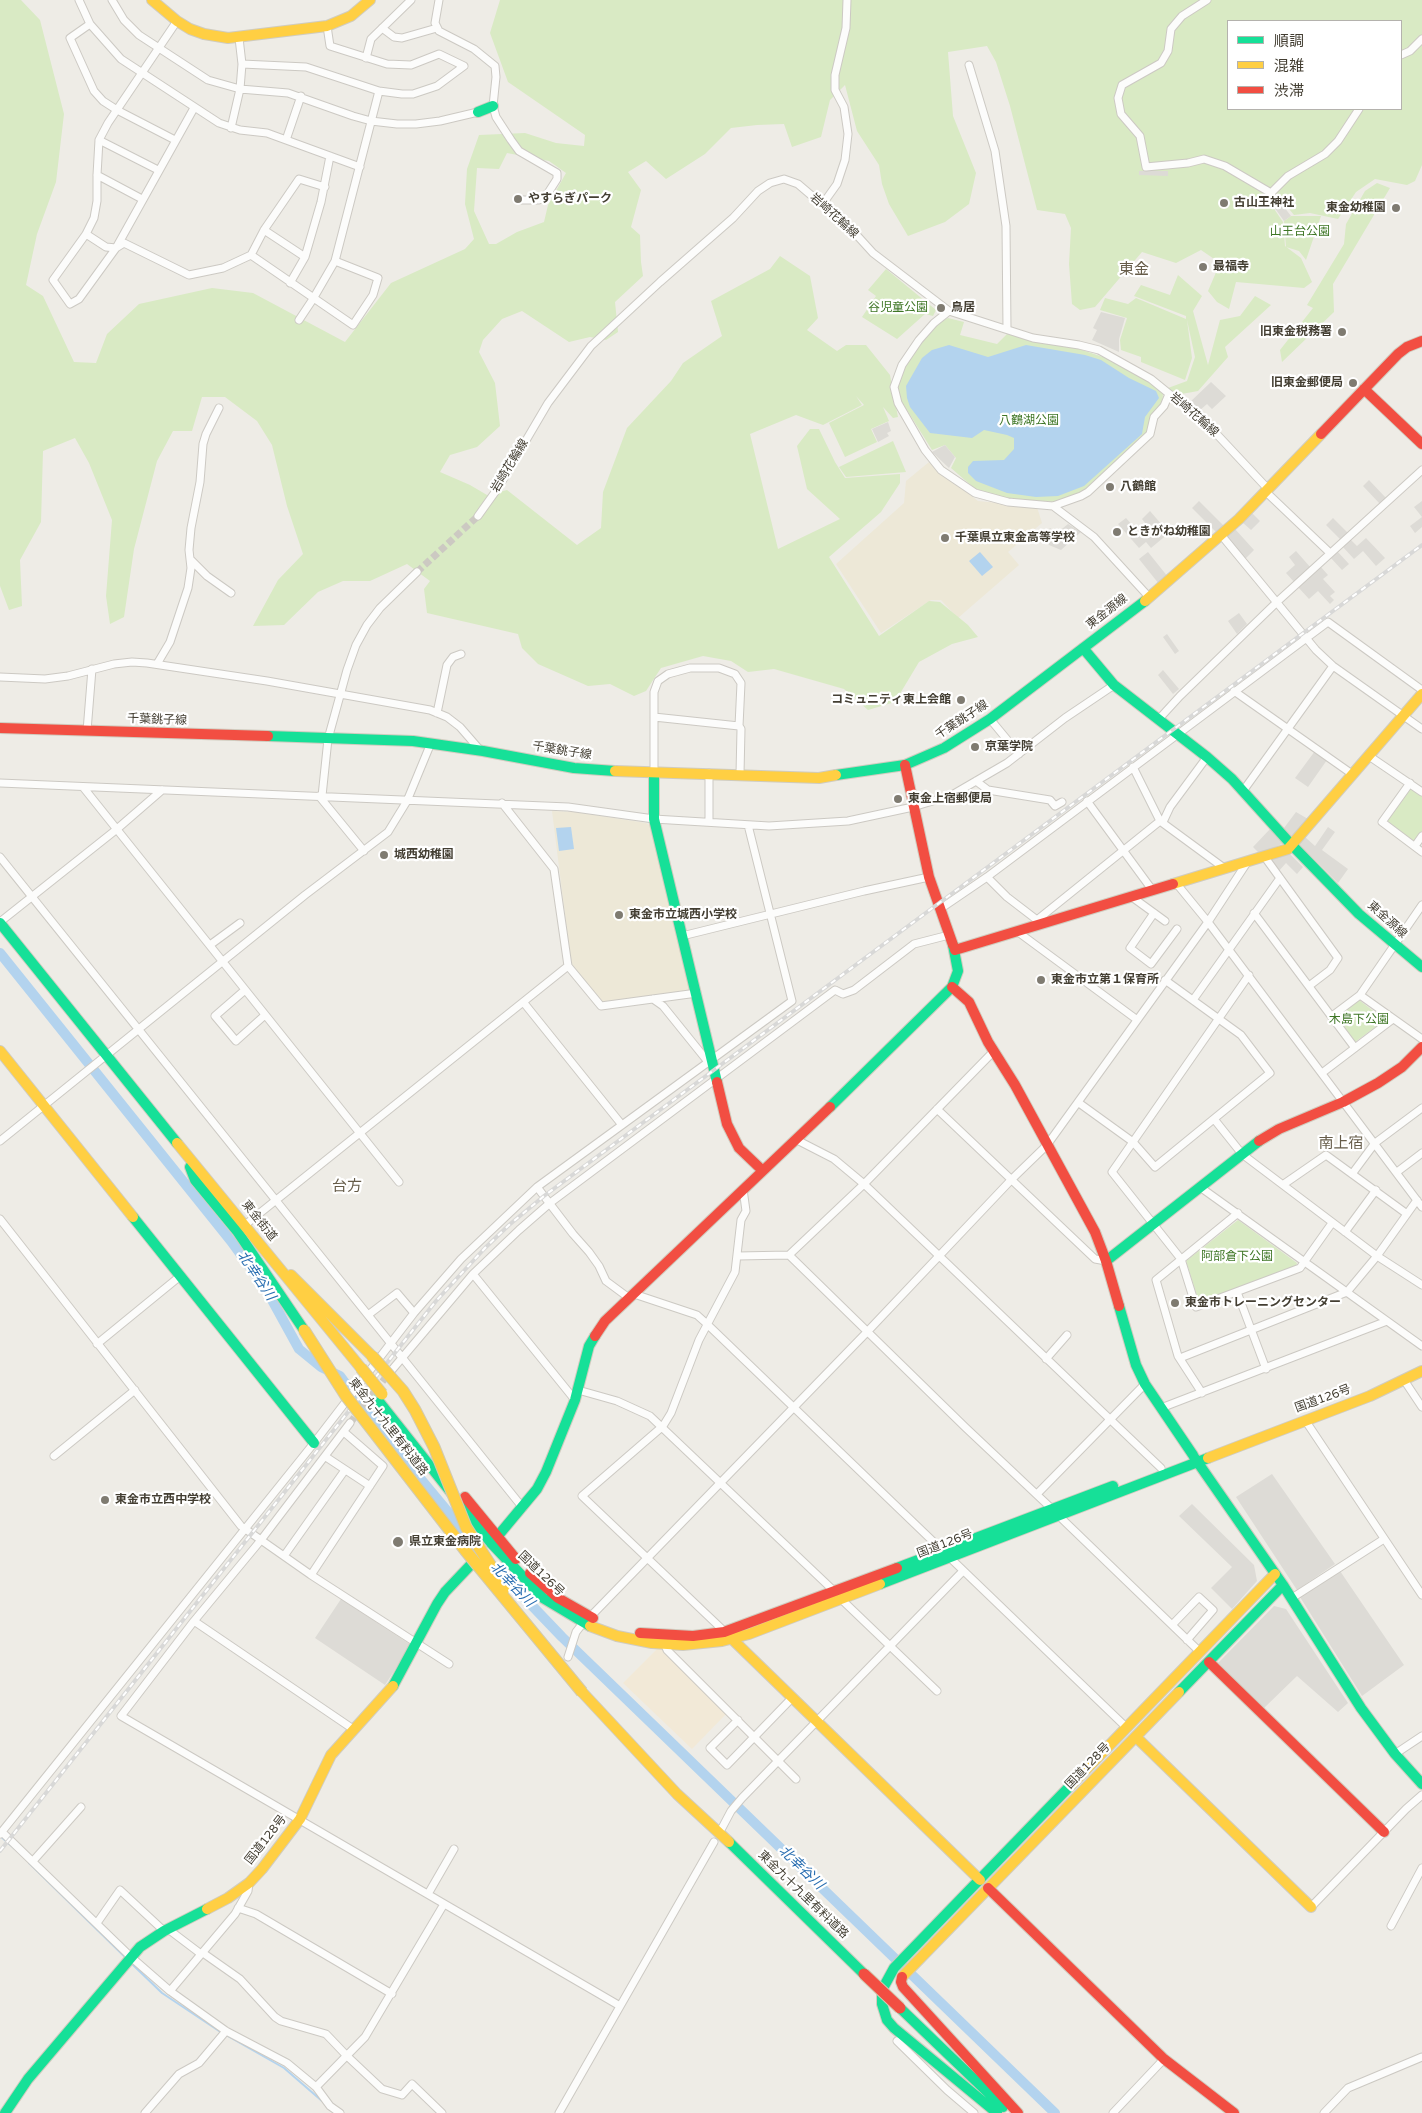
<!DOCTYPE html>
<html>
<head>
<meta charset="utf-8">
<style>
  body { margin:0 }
  #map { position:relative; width:1422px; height:2113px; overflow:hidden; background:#eeece6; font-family:"Varela Round","Noto Sans JP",sans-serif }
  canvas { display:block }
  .legend { position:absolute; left:1227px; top:20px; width:175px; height:90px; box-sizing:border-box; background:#fff; border:1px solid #b4b2ad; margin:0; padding:6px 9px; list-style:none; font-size:15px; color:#433e32 }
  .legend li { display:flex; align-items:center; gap:10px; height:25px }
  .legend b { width:25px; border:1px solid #b4b2ad }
</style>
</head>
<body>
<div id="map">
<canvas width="1422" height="2113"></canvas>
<ul class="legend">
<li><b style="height:6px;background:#16e098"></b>順調</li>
<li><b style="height:6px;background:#ffcf43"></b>混雑</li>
<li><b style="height:6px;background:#f24e42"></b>渋滞</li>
</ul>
</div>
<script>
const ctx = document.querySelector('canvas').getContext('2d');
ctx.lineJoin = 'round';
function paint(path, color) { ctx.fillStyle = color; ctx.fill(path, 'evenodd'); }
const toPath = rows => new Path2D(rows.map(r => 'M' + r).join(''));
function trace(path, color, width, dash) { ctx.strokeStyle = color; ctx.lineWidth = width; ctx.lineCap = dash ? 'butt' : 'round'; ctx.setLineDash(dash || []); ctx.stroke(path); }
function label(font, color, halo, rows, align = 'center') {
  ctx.font = font + ' "Varela Round","Noto Sans JP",sans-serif'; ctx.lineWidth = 4.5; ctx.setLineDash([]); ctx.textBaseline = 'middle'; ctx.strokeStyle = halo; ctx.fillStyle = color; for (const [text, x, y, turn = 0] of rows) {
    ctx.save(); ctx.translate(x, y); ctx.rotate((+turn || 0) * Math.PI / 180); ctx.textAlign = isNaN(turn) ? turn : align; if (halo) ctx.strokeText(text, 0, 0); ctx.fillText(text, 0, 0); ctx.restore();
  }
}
const commercial = toPath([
  [657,1649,662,1649,727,1713,692,1749,623,1683]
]);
const education = toPath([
  [929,462,978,501,1037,507,1042,523,1008,552,1019,565,958,618,941,600,931,600,881,633,836,564,904,503,906,481],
  [552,811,576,812,646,823,653,827,691,991,601,1002,571,963]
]);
const green = toPath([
  [0,0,21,0,40,20,64,114,56,182,37,234,26,285,43,296,74,362,96,363,107,334,139,304,212,288,253,293,345,342,391,283,465,249,474,239,465,204,467,169,479,135,525,133,556,143,584,146,585,135,508,82,490,33,500,0,1422,0,1422,165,1415,181,1407,185,1375,179,1356,192,1338,219,1310,213,1294,215,1272,188,1264,194,1283,222,1285,246,1301,258,1312,282,1304,288,1236,282,1229,309,1217,302,1208,291,1220,263,1201,250,1176,263,1142,252,1095,307,1080,310,1072,304,1069,264,1071,228,1065,214,1037,210,1010,106,996,62,987,46,948,52,953,116,976,173,969,204,945,222,908,236,889,204,882,184,879,165,857,131,845,85,830,100,821,137,792,147,784,124,757,125,731,128,705,154,666,179,646,161,628,172,641,190,631,227,640,235,641,262,643,276,615,302,618,332,606,340,590,337,569,342,522,311,502,319,483,340,479,352,495,383,500,426,477,447,450,455,440,472,470,485,487,495,507,490,577,545,601,528,603,492,627,428,671,381,683,363,722,336,711,301,770,269,780,256,810,276,818,318,807,330,837,351,846,345,866,345,890,375,898,417,893,418,883,407,889,421,871,429,877,442,845,457,829,423,864,405,856,396,862,405,823,425,796,415,750,434,778,549,840,519,807,489,797,446,810,429,819,429,835,462,845,478,900,474,900,483,881,512,829,557,879,636,929,601,940,602,968,625,978,637,952,644,919,662,895,702,868,710,844,689,774,669,748,672,731,661,703,656,661,668,646,691,634,696,610,684,588,686,538,664,522,648,518,634,427,613,424,589,430,581,407,564,370,581,343,581,318,592,284,625,253,626,278,580,303,554,287,506,272,445,257,421,225,397,202,397,192,431,173,431,157,461,134,549,124,617,110,624,106,596,112,520,89,463,75,438,43,451,41,522,20,560,22,606,9,610,0,586],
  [1228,21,1401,21,1401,109,1228,109],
  [507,153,549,161,566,173,548,205,544,222,517,232,496,244,489,244,474,211,477,168,499,169],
  [1377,183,1390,188,1333,284,1334,312,1282,362,1280,350,1313,308,1307,305,1344,244,1346,224,1365,191],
  [1291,216,1321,216,1306,260,1299,251,1286,247,1284,221],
  [886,269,936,310,933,316,925,314,897,339,862,317,876,296,868,290],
  [1178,275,1202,296,1193,311,1208,365,1220,320,1240,316,1255,296,1271,305,1225,347,1228,357,1198,391,1176,395,1168,388,1187,381,1195,357,1187,320,1192,358,1185,380,1141,362,1141,357,1121,350,1120,340,1127,318,1100,310,1105,298,1128,304,1136,298,1186,319,1186,316,1134,296,1141,285,1170,295],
  [948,318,964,322,960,335,997,344,1007,334,1079,349,1112,360,1155,386,1163,394,1162,404,1148,433,1087,490,1055,502,1006,500,974,488,951,468,956,458,945,445,932,450,900,399,898,387,905,367,934,325],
  [893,441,906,472,846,477,839,467],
  [1411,788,1422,796,1422,831,1414,843,1386,822],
  [1359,1000,1385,1020,1355,1042,1337,1016],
  [1238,1220,1297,1263,1296,1266,1199,1302,1186,1261]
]);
const parking = toPath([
  [1139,171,1168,171,1168,176,1139,175],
  [1274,194,1291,216,1284,221,1267,197],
  [1101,312,1125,318,1119,339,1119,352,1092,340,1097,330,1093,328],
  [1211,382,1226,396,1212,409,1207,404,1199,411,1189,403],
  [888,422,891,431,887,433,889,436,878,442,872,429],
  [945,445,955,457,949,468,932,452],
  [1369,480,1386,498,1380,504,1363,486],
  [1199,501,1225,527,1218,534,1192,508],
  [1422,501,1422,527,1415,533,1410,526,1422,517,1414,507],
  [1150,511,1169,533,1151,548,1146,542,1139,548,1118,524,1126,518,1142,536,1150,529,1142,519],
  [1251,512,1260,521,1251,530,1242,522],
  [1333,518,1348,533,1341,540,1326,525],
  [1068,524,1081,532,1061,550,1049,545,1045,535,1050,528,1057,533],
  [1235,529,1254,550,1245,559,1226,537],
  [1366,538,1385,558,1376,566,1363,551,1354,559,1342,546,1350,539,1357,546],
  [1296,551,1311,568,1295,583,1286,573,1295,565,1289,557],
  [1337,551,1349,564,1342,570,1330,557],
  [1148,552,1168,577,1159,584,1139,559],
  [1320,566,1328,575,1323,579,1335,592,1330,596,1334,600,1330,604,1318,591,1309,599,1298,587],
  [1239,613,1247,624,1237,634,1228,621],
  [1167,634,1179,651,1175,654,1163,637],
  [1163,670,1179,689,1173,694,1158,675],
  [1315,751,1327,760,1308,787,1295,778],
  [1296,812,1308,819,1293,838,1284,828],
  [1328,827,1335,832,1322,850,1348,869,1338,883,1299,844,1305,837,1315,846],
  [1270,829,1284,843,1260,854,1253,847],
  [1290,854,1303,867,1297,874,1286,863,1278,872,1271,860],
  [1272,1474,1335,1564,1297,1590,1236,1497],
  [1192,1504,1254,1565,1257,1581,1232,1609,1211,1588,1232,1567,1179,1516],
  [1340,1571,1404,1665,1362,1696,1300,1597],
  [341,1599,411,1645,385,1685,315,1638],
  [1274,1606,1286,1609,1348,1703,1338,1712,1297,1676,1263,1709,1217,1664]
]);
const water = toPath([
  [949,345,988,357,1026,345,1085,355,1101,360,1129,378,1156,391,1159,398,1145,417,1142,434,1084,486,1058,496,1036,497,1007,493,976,481,968,473,968,467,973,461,1004,460,1014,449,1014,438,1007,435,984,430,972,438,930,433,910,407,907,398,906,386,922,358,932,350],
  [980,552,993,567,982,576,969,561],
  [571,827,574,849,559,851,556,828]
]);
const stream = toPath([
  [0,1836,15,1849],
  [29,1863,126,1958],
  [133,1965,162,1993,222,2033],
  [226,2035,284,2068,322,2101]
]);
const river = toPath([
  [0,953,231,1241,266,1289,299,1349,321,1367,340,1376,379,1429,468,1536],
  [495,1567,562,1637,1055,2113]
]);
const streetTunnel = toPath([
  [417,572,478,516],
  [350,1423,390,1372]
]);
const street = toPath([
  [79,0,90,24,121,59,219,123,240,130,267,133,360,167],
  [112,0,124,20,139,35,208,80,240,89,288,93,353,116,371,121,397,124,416,124,440,121,478,112],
  [439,0,435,23,439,31,474,49,495,66,496,77,493,106,496,117,511,140,519,151,557,173,557,179,548,193,539,200,522,200],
  [1207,0,1182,16,1171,29,1168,51,1161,63,1122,85,1118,98,1121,114,1140,136,1146,167,1188,163,1204,159,1225,166,1271,193,1288,176,1325,154,1338,141,1359,109],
  [177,21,108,123,99,140,97,175,97,201,94,218,86,234,53,280,70,304,79,299,116,248,194,108],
  [90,24,70,38,94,91,103,101,117,110,175,140],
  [382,28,394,37,402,38,437,28],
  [1401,55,1410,51,1422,39],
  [366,58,371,39,411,0],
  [242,64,306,67,379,91,402,94,413,94,437,86,464,66,439,54,411,65,387,64,330,46,327,26],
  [969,65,995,151,1006,226,1007,329],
  [231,128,240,89,242,64,239,38],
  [99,140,158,170],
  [286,140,301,96],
  [97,175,142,199],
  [822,205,837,184,845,160,848,134,844,107,835,90,835,75,846,28,847,0],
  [264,230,305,257],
  [86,234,106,247,116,248,124,243,189,275,223,268,251,255,264,230,299,179,325,187],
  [251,255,353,325,373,295,378,278,335,261],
  [290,283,305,257,321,202,330,156],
  [949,311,934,323,919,340,902,365,894,387,898,403,925,450,941,470,975,493,1008,502,1053,506,1081,496,1088,492,1150,434,1154,417,1164,406,1169,394],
  [299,320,313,299,335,261,379,91],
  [1265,491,1330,553],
  [1053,506,1094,537,1149,597],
  [478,516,498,488,548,403,591,346,660,282,733,218,758,191,770,183,784,179,798,184,853,231,873,253,949,311,1033,338,1079,345,1099,350,1151,379,1210,427,1268,489],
  [1222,536,1316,650,1333,666,1422,729],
  [191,560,207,576,231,593],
  [157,664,170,642,188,588,191,568,189,550,191,528,200,482,203,444,206,434,219,408],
  [0,677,45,679,68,676,114,664,132,662,147,663,267,681,430,710,447,717,460,727,480,750],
  [1234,691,1352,774],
  [437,713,447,665,453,657,461,654],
  [654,717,739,726,741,729,740,774],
  [990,719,1019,754],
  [1158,720,1180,696,1278,601,1422,470],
  [87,731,92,669],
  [1369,756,1422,792],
  [1133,767,1160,821,1224,868],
  [654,773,654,692,658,681,668,674,690,668,719,668,735,674,741,683,739,726],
  [709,773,709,822],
  [976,781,988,790,1050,800,1055,806,1062,802],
  [0,783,568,807,654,819,769,826,848,821,913,807,952,795,1007,763,1065,718,1114,685],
  [1410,783,1382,822,1422,852],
  [83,787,399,1182],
  [1243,791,1333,666],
  [319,796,364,851],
  [322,796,328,739,347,670,356,645,367,625,380,608,417,572],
  [1087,801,1153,891],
  [502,803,554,869,568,966],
  [1163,822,1170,807,1207,757],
  [1415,846,1422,836],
  [1264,856,1338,958,1330,970,1309,986],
  [0,857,523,1508],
  [987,877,1007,897,1037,920,1038,923],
  [1176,883,1208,922,1422,1207],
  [1132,897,1165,921],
  [940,909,987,877,1328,622,1422,690],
  [1154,913,1130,948,1151,964,1177,929],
  [1254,913,1355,1048],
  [1037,920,1160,821],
  [0,922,117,829,162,790],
  [1018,932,1136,1019],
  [682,936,864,891,929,877],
  [210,945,240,923],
  [1249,975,1112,1172,1181,1259,1196,1307,1300,1268,1332,1223],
  [245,990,215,1016,236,1041,265,1015],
  [1360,995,1422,1039],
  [653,999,663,1006,709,1063],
  [1193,1000,1280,878],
  [524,1003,622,1125],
  [1332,1016,1360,995,1422,905],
  [1322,1073,1393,1019],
  [1079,1103,1133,1142,1155,1167,1270,1073,1241,1035,1165,980],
  [937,1109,1095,1259,1106,1261],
  [1214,1119,1242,1154,1377,1256,1422,1285],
  [795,1139,834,1159,864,1184,1161,1468],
  [0,1141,305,895,388,832,407,801,431,743],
  [1397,1172,1422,1153],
  [1352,1174,1375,1143,1422,1108],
  [1284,1184,1326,1155,1407,1214],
  [537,1187,573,1234,589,1252,599,1266,606,1281,629,1298],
  [1200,1187,1422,1346],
  [0,1219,241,1526,311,1575,449,1664],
  [245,1225,568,966,601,1006,697,993],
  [1345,1232,1376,1190],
  [789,1255,965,1427,1052,1509],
  [738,1256,789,1255,864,1184,993,1052],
  [473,1274,575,1400],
  [1237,1292,1266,1369],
  [634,1294,697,1315,707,1324,1127,1728],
  [368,1315,397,1293,414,1313],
  [97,1344,179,1277],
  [1180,1358,1347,1292,1377,1256,1417,1200],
  [1046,1359,1067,1335],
  [391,1371,473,1274,519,1230,550,1203,835,990,843,994,854,990,914,944,949,935],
  [1404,1380,1422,1407],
  [578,1390,617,1401,650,1416,834,1591],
  [1202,1393,1178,1356,1156,1280,1238,1213],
  [1161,1408,1387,1321],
  [1305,1420,1422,1595],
  [350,1423,261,1540,194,1621,121,1716,620,2006],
  [54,1456,135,1390],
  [326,1457,370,1486],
  [1037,1494,1145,1384],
  [1059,1516,1200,1652],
  [284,1556,345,1470],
  [311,1575,383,1466,344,1432],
  [1292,1598,1384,1539],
  [841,1599,937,1691],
  [590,1617,867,1332,1012,1179,1047,1145,1208,922,1248,861],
  [194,1621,353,1729],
  [1172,1625,1199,1597,1213,1610,1187,1640],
  [725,1632,582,1496,663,1426,671,1413,699,1340,735,1272,741,1220,746,1211,743,1189],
  [665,1645,667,1650,796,1779],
  [568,1657,576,1632,583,1623],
  [738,1720,710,1748,727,1765,792,1698],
  [1395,1754,1422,1736],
  [722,1828,731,1811,742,1798,963,1571],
  [2,1832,131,1957,170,1991,226,2031,287,2063,316,2087,330,2106,340,2113],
  [0,1834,314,1443,414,1313,461,1259,537,1187,792,1001,748,825],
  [33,1861,81,1807],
  [428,1894,454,1849],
  [1311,1907,1406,1809,1422,1795],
  [238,1908,256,1914,392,1994],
  [97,1923,120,1890,164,1931],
  [1391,1926,1422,1868],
  [168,1929,201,1954],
  [203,1953,240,1979,275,2017,281,2021,326,2034,347,2056,382,2089,402,2095,412,2084,442,2113],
  [170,1991,235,1914,248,1891,249,1883],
  [897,2041,947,2090,974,2113],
  [316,2087,365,2037,444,1904],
  [145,2113,179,2074,199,2063,226,2031],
  [559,2113,714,1842],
  [1113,2113,1164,2059],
  [1324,2113,1348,2088,1422,2057]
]);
const fast = toPath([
  [478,112,493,106],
  [1083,648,1114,685,1207,757,1232,779,1288,841,1359,914,1422,967],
  [268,736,413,741,483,751,574,768,615,771],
  [654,773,654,819,717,1082],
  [836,775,905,765,944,748,990,719,1145,601],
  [0,923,177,1143],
  [830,1107,952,987,958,971,953,945],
  [190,1167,195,1180,237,1231,304,1330],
  [133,1217,314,1443],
  [1106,1261,1259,1141],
  [1119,1306,1136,1365,1145,1384,1193,1455],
  [377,1399,491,1543,543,1598,590,1626],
  [497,1537,537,1489,546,1472,575,1400,589,1346,595,1336],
  [897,1568,1113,1486],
  [880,1584,1208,1458],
  [1283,1585,1361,1708,1395,1754,1422,1784],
  [393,1686,437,1604,445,1592,481,1554],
  [1179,1692,1283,1585,1194,1457],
  [729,1842,864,1974],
  [894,1968,882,1990,882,2004,887,2020,894,2028,997,2113],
  [894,1968,1071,1785],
  [900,2008,1003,2107],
  [5,2113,28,2079,140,1947,164,1931,207,1909]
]);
const slow = toPath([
  [152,0,177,21,190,29,204,34,228,38,327,26,351,16,370,0],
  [1145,601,1239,519,1321,434],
  [615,771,819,778,836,775],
  [1173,884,1288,849,1422,694],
  [0,1051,133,1217],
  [177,1143,361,1368],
  [291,1275,372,1356],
  [1208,1458,1370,1396,1422,1371],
  [590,1626,617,1636,652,1643,683,1645,722,1641,749,1634,880,1584],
  [732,1639,980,1880],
  [582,1692,677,1794,729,1842],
  [1136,1737,1311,1907],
  [1071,1785,1275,1574],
  [207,1909,228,1898,249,1883,262,1869,300,1819,331,1755,393,1686],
  [902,1977,1179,1692]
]);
const jam = toPath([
  [1364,389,1422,444],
  [1321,434,1398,354,1407,347,1422,341],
  [0,728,268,736],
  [905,765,929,877,953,945],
  [955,950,1173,884],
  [952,987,969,1002,988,1042,1015,1085,1095,1232,1106,1261,1119,1306],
  [717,1082,727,1124,739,1148,762,1170],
  [1259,1141,1279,1129,1343,1102,1378,1083,1402,1067,1422,1047],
  [595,1336,605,1321,830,1107],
  [465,1497,516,1559],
  [530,1573,558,1598,593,1618],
  [640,1633,693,1636,724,1632,897,1568],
  [1209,1662,1384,1832],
  [988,1888,1164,2059,1234,2113],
  [902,1977,901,1982,903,1987,1018,2113]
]);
const rail = toPath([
  [0,1851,436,1301,485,1248,509,1225,544,1196,1422,545]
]);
const slowBridge = toPath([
  [304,1330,346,1396,465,1550,582,1692],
  [372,1356,403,1391,415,1410,434,1447,466,1527,505,1588],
  [361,1368,382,1394]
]);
const jamBridge = toPath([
  [864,1974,900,2008]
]);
const markers = [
  [518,199,5,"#7f7b71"],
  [1224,203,5,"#7f7b71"],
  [1396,208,5,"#7f7b71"],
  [1203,267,5,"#7f7b71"],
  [941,308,5,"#7f7b71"],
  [1342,332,5,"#7f7b71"],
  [1353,383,5,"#7f7b71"],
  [1110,487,5,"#7f7b71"],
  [1117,532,5,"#7f7b71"],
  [945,538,5,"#7f7b71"],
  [961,700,5,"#7f7b71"],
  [975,747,5,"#7f7b71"],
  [898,799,5,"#7f7b71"],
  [384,855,5,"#7f7b71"],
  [619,915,5,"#7f7b71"],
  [1041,980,5,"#7f7b71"],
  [1175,1303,5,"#7f7b71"],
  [105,1500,5,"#7f7b71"],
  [398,1542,6,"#7f7b71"]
];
const poiNames = [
  ["やすらぎパーク",528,199],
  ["古山王神社",1234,203],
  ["東金幼稚園",1386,208,"right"],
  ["最福寺",1213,267],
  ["鳥居",951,308],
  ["旧東金税務署",1332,332,"right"],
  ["旧東金郵便局",1343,383,"right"],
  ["八鶴館",1120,487],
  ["ときがね幼稚園",1127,532],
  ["千葉県立東金高等学校",955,538],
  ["コミュニティ東上会館",951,700,"right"],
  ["京葉学院",985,747],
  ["東金上宿郵便局",908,799],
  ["城西幼稚園",394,855],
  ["東金市立城西小学校",629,915],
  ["東金市立第１保育所",1051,980],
  ["東金市トレーニングセンター",1185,1303],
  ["東金市立西中学校",115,1500],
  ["県立東金病院",409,1542]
];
const streetNames = [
  ["岩崎花輪線",834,216,42],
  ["岩崎花輪線",1194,415,41],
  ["岩崎花輪線",510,466,-59],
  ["東金源線",1107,612,-38],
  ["千葉銚子線",157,720,2],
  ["千葉銚子線",962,720,-33],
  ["千葉銚子線",562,751,9],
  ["東金源線",1387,920,42],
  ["東金街道",259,1221,51],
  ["国道126号",1323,1399,-20],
  ["東金九十九里有料道路",388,1427,52],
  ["国道126号",945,1544,-21],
  ["国道126号",541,1574,44],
  ["国道128号",1088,1766,-46],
  ["国道128号",266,1840,-52],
  ["東金九十九里有料道路",803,1895,44]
];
const parkNames = [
  ["山王台公園",1300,232],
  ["谷児童公園",898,308],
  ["八鶴湖公園",1029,421],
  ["木島下公園",1359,1020],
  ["阿部倉下公園",1237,1257]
];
const waterNames = [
  ["北幸谷川",256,1276,56],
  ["北幸谷川",512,1585,46],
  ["北幸谷川",801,1868,44]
];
const quarterNames = [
  ["東金",1134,270],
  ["南上宿",1341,1144],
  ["台方",347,1187]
];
paint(commercial, '#f2e9d7');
paint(education, '#ede8d7');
paint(green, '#d9eac4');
paint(parking, '#dddbd6');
paint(water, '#b3d3ee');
trace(stream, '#b3d3ee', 2);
trace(river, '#b3d3ee', 10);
trace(streetTunnel, '#ccc9c2', 7, [7, 3.5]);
trace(street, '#ccc9c3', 9);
trace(fast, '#d0ccbf', 12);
trace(slow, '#d0ccbf', 12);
trace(jam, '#d0ccbf', 12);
trace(street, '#fcfcfb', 7);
trace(fast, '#16e098', 10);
trace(slow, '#ffcf43', 10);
trace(jam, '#f24e42', 10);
trace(rail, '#d8d8d7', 4);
trace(rail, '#fff', 2, [5.5]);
trace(slowBridge, '#d1cab2', 13, []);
trace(jamBridge, '#d1cab2', 13, []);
trace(slowBridge, '#ffcf43', 11);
trace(jamBridge, '#f24e42', 11);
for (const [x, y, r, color] of markers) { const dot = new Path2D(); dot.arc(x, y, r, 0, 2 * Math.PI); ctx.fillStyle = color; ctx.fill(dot); trace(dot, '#fff', 2); }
label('bold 12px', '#433e32', '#fff', poiNames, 'left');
label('12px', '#433e32', '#fff', streetNames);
label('12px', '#3e7625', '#fff', parkNames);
label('italic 14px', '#296eb1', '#fff', waterNames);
label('15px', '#665c49', '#fff', quarterNames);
</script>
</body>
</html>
